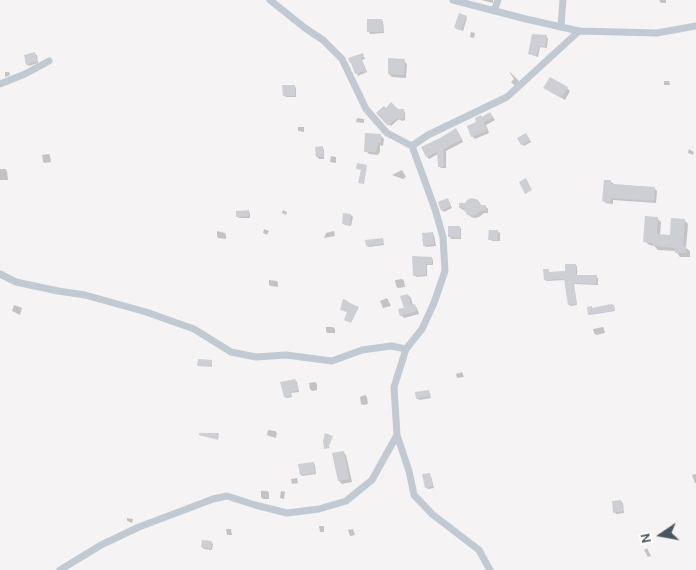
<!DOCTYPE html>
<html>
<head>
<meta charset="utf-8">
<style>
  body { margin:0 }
  #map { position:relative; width:696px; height:570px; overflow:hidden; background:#f5f3f3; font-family:Karla,sans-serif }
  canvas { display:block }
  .north { position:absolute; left:636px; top:510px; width:50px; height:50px; -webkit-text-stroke:4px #fff; paint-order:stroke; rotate:258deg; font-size:14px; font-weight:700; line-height:20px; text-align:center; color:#4a5661 }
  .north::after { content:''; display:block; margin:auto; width:18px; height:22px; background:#4a5661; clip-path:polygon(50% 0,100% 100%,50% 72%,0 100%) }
</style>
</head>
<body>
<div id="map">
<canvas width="696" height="570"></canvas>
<div class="north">N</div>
</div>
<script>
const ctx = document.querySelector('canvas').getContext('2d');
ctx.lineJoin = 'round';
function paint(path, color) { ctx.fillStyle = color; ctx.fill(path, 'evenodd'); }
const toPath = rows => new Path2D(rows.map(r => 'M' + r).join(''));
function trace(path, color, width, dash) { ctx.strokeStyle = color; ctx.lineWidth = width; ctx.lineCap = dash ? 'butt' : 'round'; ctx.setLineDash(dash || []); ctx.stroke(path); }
const shadow = toPath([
  [481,0,493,0,493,3],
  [659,0,666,0,666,3,661,3],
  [466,17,467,18,463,31,457,29,456,28],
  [382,20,383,22,384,33,370,34,369,32],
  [471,32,475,33,474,38,470,37],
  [546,37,548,38,547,48,540,47,538,57,532,55,530,53],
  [35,54,37,55,38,63,29,66,27,64],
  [363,55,365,59,362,60,367,72,358,76,353,64],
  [404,61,407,64,406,78,392,77,389,74],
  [5,72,9,72,10,75,5,77],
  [510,72,519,81,515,86,511,82,514,79,510,73],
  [664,81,669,81,670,85,664,85],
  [294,86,296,88,296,97,286,97,284,95],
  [567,88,570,91,565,100,548,90],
  [403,110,405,112,405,120,402,121,399,119,391,126,378,113],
  [490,113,495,120,486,125,489,133,475,139,472,136,478,123,482,118],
  [357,118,364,119,364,123,356,122],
  [298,127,304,127,304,132,298,131],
  [458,132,463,142,446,151,446,168,441,168,439,166,438,154,429,159,427,157],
  [526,134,531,142,524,146,522,144],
  [381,136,384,139,383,146,380,145,380,152,378,155,369,154,366,151],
  [322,148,324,149,324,159,319,159,317,157],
  [689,149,694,152,693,155,688,153],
  [49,154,50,156,51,162,44,163,43,161,42,155],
  [331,156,336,157,336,163,330,162],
  [0,169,5,169,7,171,8,180,0,180],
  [402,170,406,177,403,179,392,175],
  [611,182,614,184,654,188,657,191,656,203,613,200,613,204,606,203,603,201],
  [449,201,452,208,444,212,442,210],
  [478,202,482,206,485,206,488,209,488,213,484,213,479,217,475,218,471,217,466,210,463,210,460,208],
  [283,210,287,212,286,215,282,213],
  [248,211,250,213,250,218,239,218,238,217],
  [351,215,353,217,351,226,345,225,343,223],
  [657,218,661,222,660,235,671,236,684,220,688,224,686,248,690,251,690,257,680,257,676,251,658,250,654,246,649,245,645,241],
  [460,227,461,229,461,239,451,239,450,237],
  [264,229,269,231,267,235,263,233],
  [217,231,225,233,226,235,226,239,218,238,217,236],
  [334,231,335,236,324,238,326,233],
  [498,232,500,233,500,241,492,241,490,239],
  [432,233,434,235,436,246,426,247,424,245],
  [382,239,384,245,369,247,367,246],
  [432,258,433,260,433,265,427,265,427,276,416,277,415,275],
  [576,265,577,267,577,276,596,277,598,278,598,285,574,284,577,305,570,306,569,304,565,280,547,281,545,280,548,270,550,273,566,272],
  [402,279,404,281,405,287,398,288,396,286,395,280],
  [269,280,277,281,278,283,278,287,271,286,269,285],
  [408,295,411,298,413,305,414,305,417,308,419,314,404,318,401,315,405,308],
  [387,298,391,306,383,308,380,301],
  [14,305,22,308,20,315,12,311],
  [614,306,615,311,590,315,589,314,592,307,593,309],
  [326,327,333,327,335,329,335,333,327,333,326,331],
  [603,327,604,329,605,333,596,335,594,333,593,329],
  [462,372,464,377,457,378,456,374],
  [295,380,297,382,299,392,291,393,292,397,287,398,285,397],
  [315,382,317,384,317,390,312,391,310,389,309,383],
  [428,391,430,393,431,398,419,400,417,398],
  [365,395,367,397,368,404,363,405,361,404,360,397],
  [268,430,275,431,277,433,276,438,269,436,267,435],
  [343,452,346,455,352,482,342,484,339,481],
  [313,463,315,465,316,474,302,476,301,475],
  [429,474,431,476,434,488,428,489,426,487],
  [696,474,696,483,695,483,692,475],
  [297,478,298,483,292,484,291,479],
  [261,491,267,491,269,493,269,499,263,499,261,497],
  [281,491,285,492,284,499,280,498],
  [621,501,623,503,624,513,616,514,615,512],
  [127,518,133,519,132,523,127,521],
  [319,526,324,526,324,532,320,532],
  [226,529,231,529,232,535,227,535],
  [353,529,355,535,350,536,348,530],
  [211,542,213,544,212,550,204,549,202,547],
  [647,548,651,556,648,557,644,550]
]);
const building = toPath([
  [459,13,467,16,461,30,454,28],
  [367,19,382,19,383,32,367,32],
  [532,34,547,35,545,47,539,46,536,56,528,54],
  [35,52,37,61,26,65,24,55],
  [363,53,364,57,361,58,366,71,355,74,351,63,350,63,348,58],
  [388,58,405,59,404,75,388,74],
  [550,77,568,87,561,98,543,88],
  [282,85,295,85,295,96,283,96],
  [391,102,398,109,404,109,404,118,399,120,397,118,389,125,387,125,376,113,384,106,386,108],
  [490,112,493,117,484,122,487,131,471,137,467,126,476,122,475,118,481,115,482,117],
  [456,128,462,139,444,149,444,167,438,167,437,152,426,157,421,147,440,138],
  [365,133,381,134,381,143,378,143,377,149,375,152,364,152],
  [526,133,530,140,521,145,517,138],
  [323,146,323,157,316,157,315,147],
  [357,163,367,165,364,184,358,183,361,170,356,169],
  [526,178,532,190,525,194,519,182],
  [604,180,611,180,611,184,655,187,654,201,611,198,610,202,602,201],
  [448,198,451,206,441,211,438,202],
  [471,198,476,199,479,201,481,205,486,205,486,211,481,211,476,215,472,216,467,215,463,208,459,208,459,203,465,203,467,200],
  [249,210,249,216,236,217,236,211],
  [343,213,351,214,350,225,342,224],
  [645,216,658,217,657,234,670,235,671,218,685,219,683,246,686,246,686,253,675,253,675,248,653,246,653,243,643,242],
  [448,226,460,226,460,238,448,237],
  [489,230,498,230,498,240,488,240],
  [433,232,434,244,423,246,422,233],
  [383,238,384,244,366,246,365,240],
  [412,256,432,257,432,264,426,264,426,275,413,276],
  [565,264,576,264,576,275,597,275,596,284,573,283,577,304,568,305,564,279,544,280,543,269,549,269,549,272,565,271],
  [408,294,411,305,415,304,417,311,400,316,398,309,404,308,400,296],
  [343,299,348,301,348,302,359,307,351,323,344,320,347,312,340,310],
  [611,304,614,305,615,310,588,315,587,307,592,306,592,308],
  [198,359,212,360,212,367,197,366],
  [295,379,298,390,290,392,291,396,284,397,280,382],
  [429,390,430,396,416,399,415,392],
  [199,433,219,433,218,440,199,435],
  [325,433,333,436,329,446,330,448,324,449,323,441],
  [344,451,349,479,338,481,332,453],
  [314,462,315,473,300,475,298,464],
  [430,473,433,486,425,488,422,474],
  [621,500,623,511,613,513,612,501],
  [202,540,212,541,211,549,201,547]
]);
const minor = toPath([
  [270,0,305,28,323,40,342,59,366,109,387,133,412,146],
  [453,0,526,19,579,31,657,33,696,26],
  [494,11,498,0],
  [561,26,563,0],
  [0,84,25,74,49,61],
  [0,274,16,282,58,291,85,295,146,312,194,329,231,352,256,357,286,355,332,361,362,350,391,346,406,349],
  [60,570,101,545,139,527,213,499,227,496,255,505,287,513,319,509,346,501,372,480,397,435],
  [490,570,479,550,432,514,414,495,409,471,397,435,394,387,406,349,422,329,434,303,445,271,443,237,435,209,412,146,428,135,507,97,579,31]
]);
paint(shadow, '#0003');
paint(building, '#cdcfd5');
trace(minor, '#c1cad2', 7);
</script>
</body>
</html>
